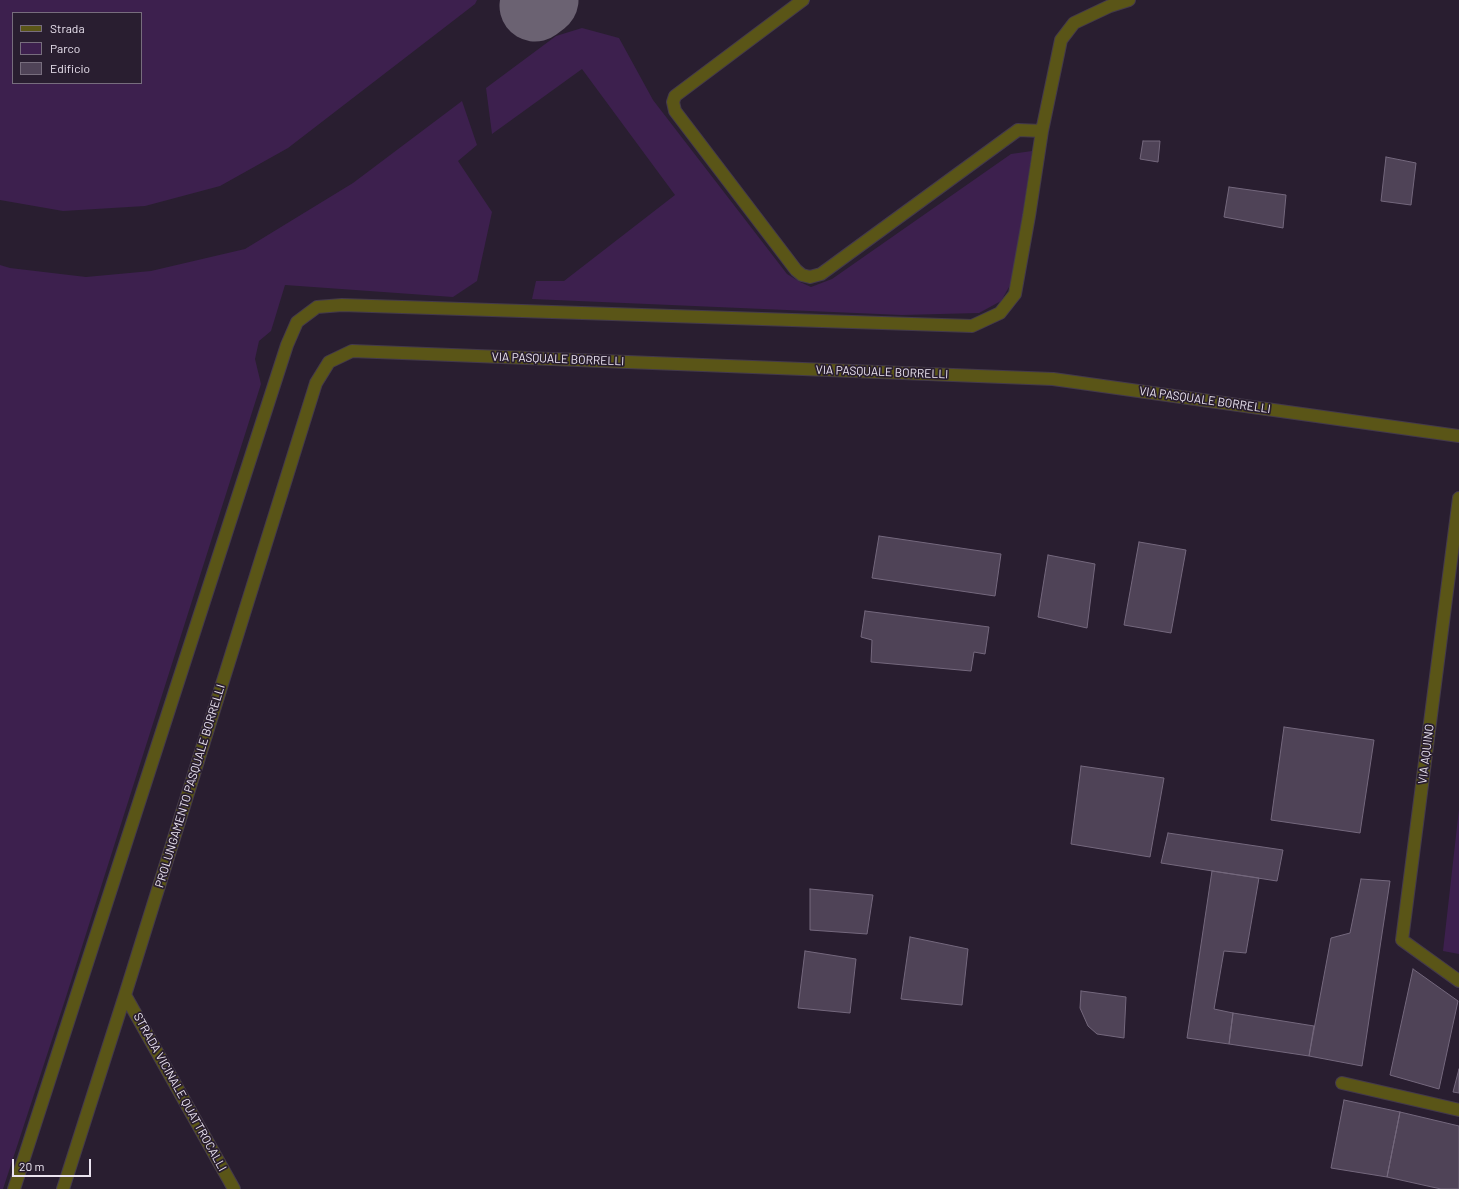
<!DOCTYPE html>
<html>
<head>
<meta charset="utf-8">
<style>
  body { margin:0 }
  #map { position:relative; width:1459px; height:1189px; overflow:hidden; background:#291e30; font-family:Barlow,sans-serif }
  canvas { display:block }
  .legend { position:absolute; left:12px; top:12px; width:130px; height:72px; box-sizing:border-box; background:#291e30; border:1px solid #776d7d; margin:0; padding:5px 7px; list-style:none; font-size:12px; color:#ebe4f0 }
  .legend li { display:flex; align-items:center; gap:8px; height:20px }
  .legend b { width:20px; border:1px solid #776d7d }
  .scale { position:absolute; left:12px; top:1159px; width:79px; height:18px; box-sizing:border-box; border:2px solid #ebe4f0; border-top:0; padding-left:5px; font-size:12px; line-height:14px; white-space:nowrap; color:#ebe4f0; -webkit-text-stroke:3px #291e30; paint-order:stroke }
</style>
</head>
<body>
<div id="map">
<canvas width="1459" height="1189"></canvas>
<ul class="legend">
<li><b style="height:5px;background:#5a5517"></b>Strada</li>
<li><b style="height:11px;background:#3d204e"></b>Parco</li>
<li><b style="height:11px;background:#4f4357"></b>Edificio</li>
</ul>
<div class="scale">20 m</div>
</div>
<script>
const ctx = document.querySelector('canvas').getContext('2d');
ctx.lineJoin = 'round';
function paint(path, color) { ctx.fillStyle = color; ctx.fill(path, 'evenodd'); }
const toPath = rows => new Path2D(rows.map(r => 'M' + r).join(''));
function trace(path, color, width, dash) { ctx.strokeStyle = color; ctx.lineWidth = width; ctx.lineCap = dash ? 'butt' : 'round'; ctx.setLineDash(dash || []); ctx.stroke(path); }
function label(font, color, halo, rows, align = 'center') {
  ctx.font = font + ' Barlow,sans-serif'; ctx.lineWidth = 3.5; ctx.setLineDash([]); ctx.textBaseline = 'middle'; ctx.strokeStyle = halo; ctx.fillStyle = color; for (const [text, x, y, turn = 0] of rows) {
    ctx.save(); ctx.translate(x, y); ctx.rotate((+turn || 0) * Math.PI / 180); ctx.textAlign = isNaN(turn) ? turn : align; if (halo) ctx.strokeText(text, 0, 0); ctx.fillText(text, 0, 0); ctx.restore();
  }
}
const green = toPath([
  [0,0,477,0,475,4,288,148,220,186,145,206,63,211,0,200],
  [13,13,141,13,141,83,13,83],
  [582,28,619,38,653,100,787,274,800,282,811,287,832,279,1011,154,1032,151,1013,280,1001,301,979,313,902,315,532,299,536,281,564,281,675,195,582,69,492,134,486,88,556,36],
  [462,101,477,145,458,161,492,212,477,281,453,297,285,285,271,331,259,341,255,359,261,384,65,1000,3,1189,0,1189,0,265,10,268,86,277,151,271,245,249,353,183],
  [1459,809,1459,954,1443,951]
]);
const taxiway = toPath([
  [535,6,543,0]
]);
const building = toPath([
  [1143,141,1160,141,1158,162,1140,159,1143,141],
  [1386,157,1416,163,1411,205,1381,201,1386,157],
  [1229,187,1286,195,1283,228,1224,217,1229,187],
  [879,536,1001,554,995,596,872,578,879,536],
  [1139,542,1186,550,1171,633,1124,625,1139,542],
  [1048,555,1095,564,1087,628,1038,617,1048,555],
  [865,611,989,627,985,654,974,652,971,671,871,662,872,640,861,637,865,611],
  [1284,727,1374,740,1360,833,1271,820,1284,727],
  [1081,766,1164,778,1150,857,1071,844,1081,766],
  [1168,833,1283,850,1277,881,1161,863,1168,833],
  [1212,871,1259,878,1246,953,1224,951,1214,1009,1233,1013,1229,1044,1187,1038,1212,871],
  [1361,879,1390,881,1362,1066,1309,1056,1331,938,1350,933,1361,879],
  [810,889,873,895,867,934,810,930,810,889],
  [910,937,968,949,962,1005,901,999,910,937],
  [805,951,856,959,850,1013,798,1008,805,951],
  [1413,969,1458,1001,1439,1089,1390,1075,1413,969],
  [1081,991,1126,997,1124,1038,1097,1034,1088,1026,1080,1008,1081,991],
  [1233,1013,1314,1026,1309,1056,1229,1044,1233,1013],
  [1459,1069,1459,1093,1453,1092,1459,1069],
  [1344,1100,1400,1112,1387,1177,1331,1168,1344,1100],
  [1400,1112,1459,1126,1459,1189,1441,1189,1387,1177,1400,1112]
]);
const service = toPath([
  [803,0,675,96,673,102,675,111,796,270,802,275,810,277,821,274,1018,130,1042,131],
  [14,1189,287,345,297,322,317,307,342,305,972,326,1000,313,1015,294,1029,216,1042,131,1061,40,1074,23,1110,6,1129,0]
]);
const minor = toPath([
  [1459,498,1402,940,1459,981],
  [125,995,234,1189],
  [1342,1083,1459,1110],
  [63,1189,125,995,316,383,329,362,352,351,1053,379,1459,436]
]);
const streetNames = [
  ["VIA PASQUALE BORRELLI",558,359,2],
  ["VIA PASQUALE BORRELLI",882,372,2],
  ["VIA PASQUALE BORRELLI",1205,400,8],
  ["VIA AQUINO",1426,754,-83],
  ["PROLUNGAMENTO PASQUALE BORRELLI",190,786,-73],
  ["STRADA VICINALE QUATTROCALLI",180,1092,61]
];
paint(green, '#3d204e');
trace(taxiway, '#6b6272', 71);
paint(building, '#4f4357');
trace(building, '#74687d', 1);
trace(service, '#443a4b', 14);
trace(minor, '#443a4b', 14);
trace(service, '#5a5517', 12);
trace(minor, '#5a5517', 12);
label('12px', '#ebe4f0', '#291e30', streetNames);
</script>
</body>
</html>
